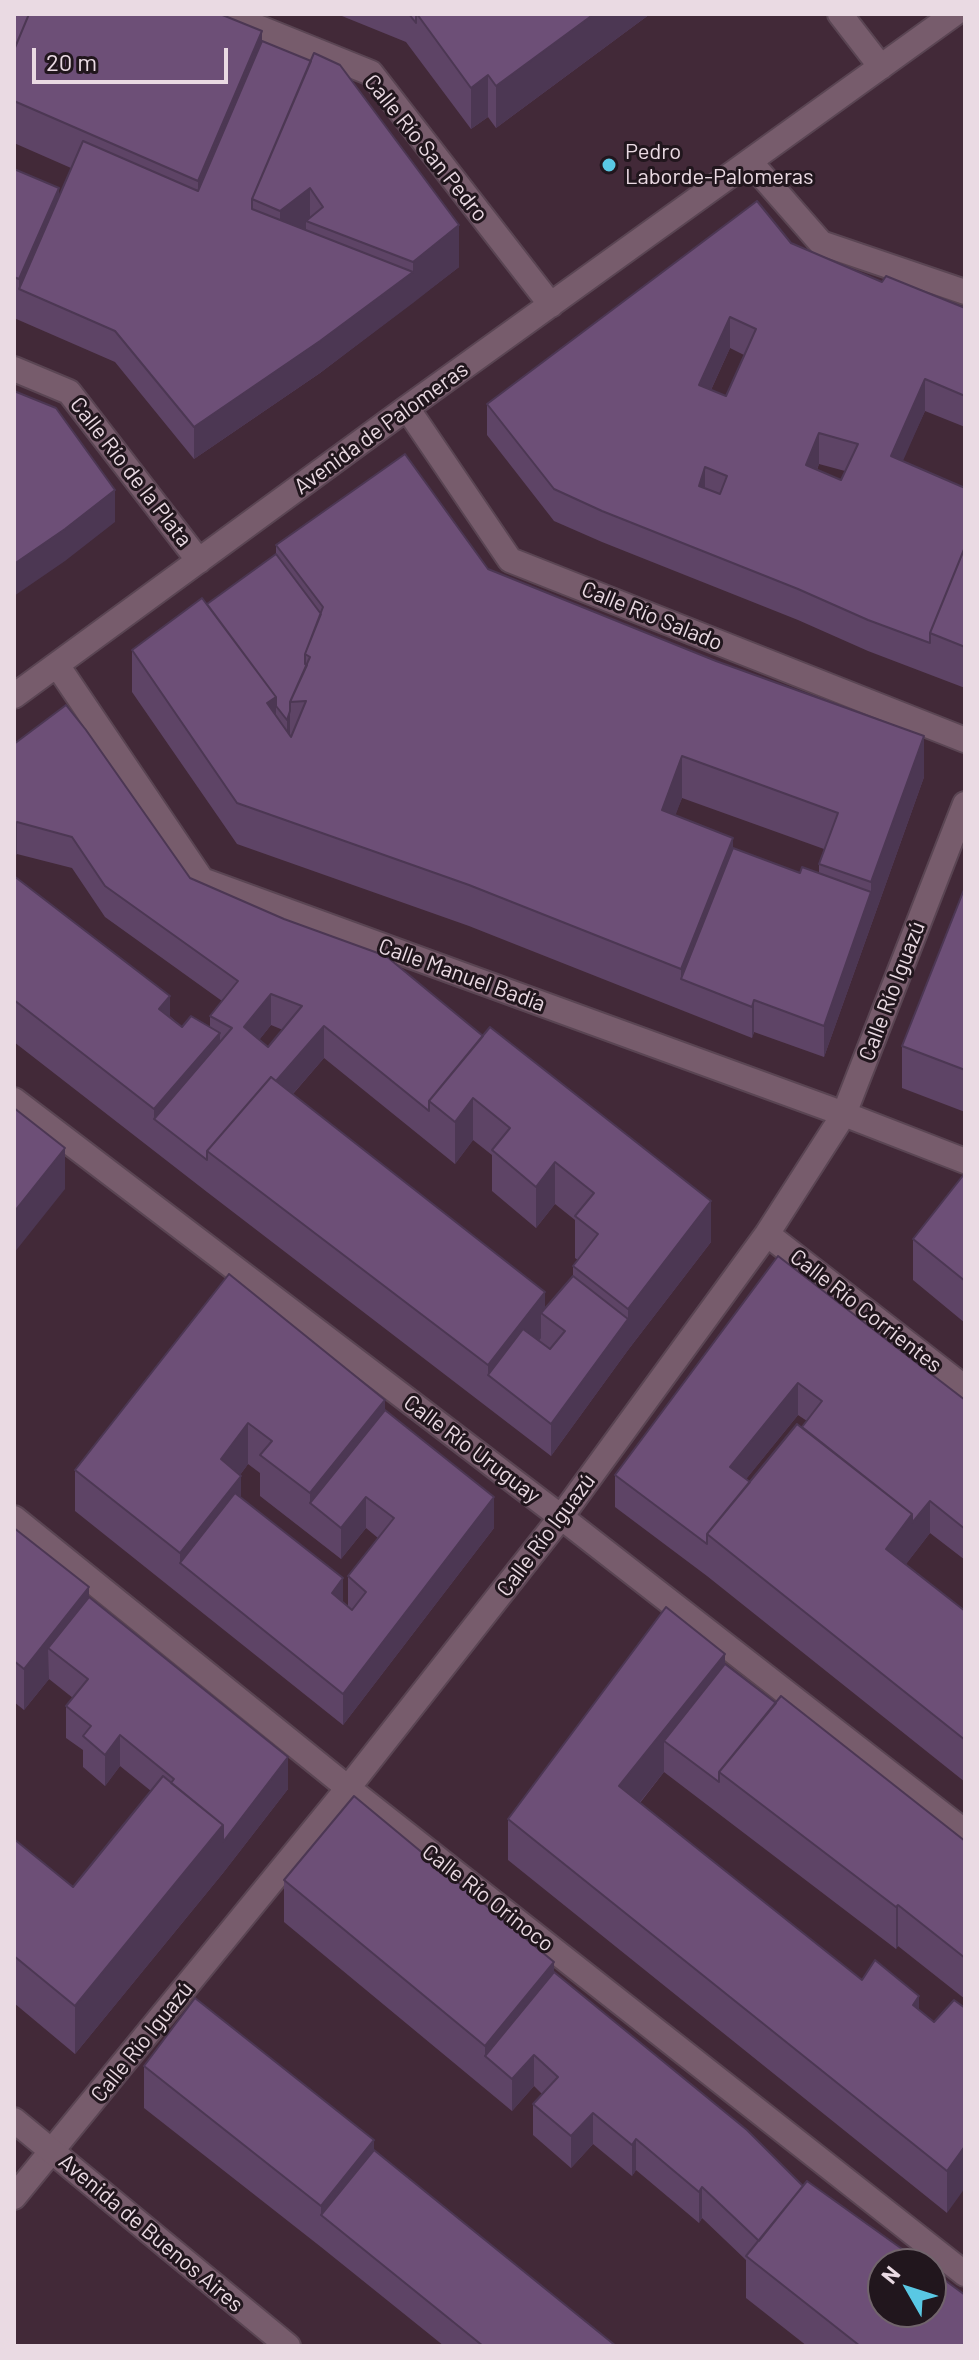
<!DOCTYPE html>
<html>
<head>
<meta charset="utf-8">
<style>
  body { margin:0 }
  #map { position:relative; width:979px; height:2360px; overflow:hidden; background:#422938; font-family:Barlow,sans-serif }
  canvas { display:block }
  .frame { position:absolute; inset:0; border:16px solid #eadae3; pointer-events:none }
  .north { position:absolute; left:867px; top:2248px; width:80px; height:80px; box-sizing:border-box; background:#21161d; border:2px solid #71646c; border-radius:50%; rotate:309deg; font-size:22px; font-weight:700; line-height:32px; text-align:center; color:#eadae3 }
  .north::after { content:''; display:block; margin:auto; width:28px; height:36px; background:#59c8e4; clip-path:polygon(50% 0,100% 100%,50% 72%,0 100%) }
  .scale { position:absolute; left:32px; top:48px; width:196px; height:36px; box-sizing:border-box; border:4px solid #eadae3; border-top:0; padding-left:10px; font-size:24px; line-height:28px; white-space:nowrap; color:#eadae3; -webkit-text-stroke:6px #21161d; paint-order:stroke }
</style>
</head>
<body>
<div id="map">
<canvas width="979" height="2360"></canvas>
<div class="frame"></div>
<div class="north">N</div>
<div class="scale">20 m</div>
</div>
<script>
const ctx = document.querySelector('canvas').getContext('2d');
ctx.lineJoin = 'round';
const toPath = rows => new Path2D(rows.map(r => 'M' + r).join(''));
function trace(path, color, width, dash) { ctx.strokeStyle = color; ctx.lineWidth = width; ctx.lineCap = dash ? 'butt' : 'round'; ctx.setLineDash(dash || []); ctx.stroke(path); }
function paint(path, color) { ctx.fillStyle = color; ctx.fill(path, 'evenodd'); }
function label(font, color, halo, rows, align = 'center') {
  ctx.font = font + ' Barlow,sans-serif'; ctx.lineWidth = 6; ctx.setLineDash([]); ctx.textBaseline = 'middle'; ctx.strokeStyle = halo; ctx.fillStyle = color; for (const [text, x, y, turn = 0] of rows) {
    ctx.save(); ctx.translate(x, y); ctx.rotate((+turn || 0) * Math.PI / 180); ctx.textAlign = isNaN(turn) ? turn : align; if (halo) ctx.strokeText(text, 0, 0); ctx.fillText(text, 0, 0); ctx.restore();
  }
}
const minor = toPath([
  [225,14,371,73,551,305],
  [840,14,881,67],
  [751,163,821,243,965,292],
  [14,369,69,392,199,561],
  [407,408,510,560,965,740],
  [57,665,202,880,844,1114,965,1161],
  [14,696,407,408,954,14],
  [14,1100,561,1517,965,1832],
  [767,1234,965,1388],
  [14,1518,348,1788,965,2274],
  [14,2197,348,1788,561,1517,767,1234,844,1114,965,804]
]);
const secondary = toPath([
  [14,2120,288,2346]
]);
const wall = toPath([
  [14,14,262,41,459,267,320,373,194,459,115,362,14,318,14,169,59,196,71,168,14,143],
  [337,14,650,14,496,128,488,117,471,129,406,42],
  [791,243,882,282,965,308,965,427,925,411,902,461,965,488,965,688,868,651,798,620,602,542,554,521,487,435,487,404],
  [730,348,744,355,726,396,711,390],
  [819,464,845,471,841,480,817,470],
  [276,545,488,569,924,777,824,1057,754,1032,752,1038,469,926,237,844,132,692,132,650,207,604,276,554],
  [682,798,824,849,819,864,819,873,800,873,733,848,675,815],
  [14,744,190,878,711,1242,628,1350,551,1456,207,1192,14,1042,14,876,182,1027,210,1028,210,1016,222,1001,105,917,72,868,17,854],
  [271,1025,283,1030,268,1047,259,1040],
  [324,1058,455,1164,473,1140,492,1155,492,1191,536,1228,555,1204,575,1220,575,1258,578,1260,573,1266,573,1276,545,1309,293,1094],
  [965,887,965,1112,902,1088,902,1046],
  [965,1173,965,1323,913,1280,913,1239],
  [778,1256,965,1400,965,1560,930,1533,906,1564,965,1611,965,1782,707,1576,615,1507,615,1475],
  [798,1415,807,1421,802,1427,750,1482,746,1479],
  [229,1274,385,1410,494,1528,343,1725,75,1511,75,1470],
  [248,1464,260,1473,260,1496,341,1559,366,1528,378,1538,348,1576,348,1607,241,1498,240,1475],
  [14,1528,89,1597,288,1789,223,1873,75,2054,14,2003,14,1839,73,1887,151,1791,120,1766,105,1786,83,1767,83,1750,66,1738,66,1706,73,1698,49,1679,24,1710,14,1702],
  [725,1664,776,1703,965,1841,965,1999,898,1946,896,1949,664,1772,640,1803,862,1980,919,2010,934,2022,954,2000,947,2213,508,1860,508,1819],
  [284,1880,554,1972,965,2346,807,2346,746,2298,746,2260,702,2218,699,2223,636,2170,632,2176,593,2144,571,2168,533,2135,533,2104,542,2094,534,2086,512,2111,284,1922],
  [144,2066,374,2150,616,2346,444,2346,321,2247,144,2108]
]);
const shadedWall = toPath([
  [594,14,650,14,496,128,496,86],
  [262,31,262,73,198,222,198,181],
  [488,75,488,117,471,129,471,88],
  [59,188,59,229,19,289,19,279],
  [310,188,310,222,306,221,306,232,280,252,280,211],
  [459,225,459,267,413,303,413,262],
  [413,272,413,303,320,373,194,459,194,427],
  [730,317,730,348,699,416,699,385],
  [925,379,925,411,891,488,891,456],
  [819,433,819,464,806,497,806,465],
  [705,467,705,499,699,486],
  [115,490,115,522,65,561,14,596,14,564],
  [276,697,276,738,267,703],
  [290,711,290,743,287,751,287,720],
  [924,736,924,777,824,1057,824,1026,871,892,871,882],
  [682,756,682,798,662,851,662,810],
  [17,822,17,854,14,858,14,827],
  [733,838,733,880,681,979,681,969],
  [271,994,271,1025,244,1059,244,1027],
  [170,996,170,1037,159,1009],
  [754,1000,754,1032,752,1038,752,1007],
  [324,1026,324,1058,229,1167,212,1155],
  [220,1033,220,1074,154,1119,154,1109],
  [473,1098,473,1140,455,1164,455,1122],
  [65,1148,65,1189,14,1253,14,1212],
  [555,1162,555,1204,536,1228,536,1187],
  [711,1201,711,1242,628,1350,551,1456,551,1424,628,1319,628,1309],
  [545,1292,545,1316,541,1313,541,1338,504,1387,488,1375,488,1365],
  [798,1383,798,1415,730,1499,730,1467],
  [385,1400,385,1441,310,1503,310,1493],
  [248,1423,248,1464,221,1501,221,1459],
  [241,1476,241,1517,180,1563,180,1553],
  [366,1497,366,1528,341,1559,341,1528],
  [494,1497,494,1528,343,1725,343,1694],
  [930,1501,930,1533,886,1590,886,1549,912,1514],
  [343,1578,343,1609,332,1593],
  [89,1587,89,1629,48,1648,49,1679,24,1710,24,1669],
  [725,1654,725,1695,664,1741,664,1772,619,1828,619,1786],
  [120,1735,120,1766,105,1786,105,1755],
  [288,1757,288,1789,223,1873,223,1842],
  [223,1825,223,1873,75,2054,75,2006],
  [898,1905,898,1946,896,1949,896,1907],
  [554,1962,554,2003,485,2056,485,2046],
  [919,1996,919,2037,913,2005],
  [534,2055,534,2086,512,2111,512,2079],
  [593,2113,593,2144,571,2168,571,2136],
  [636,2139,636,2170,632,2176,632,2145],
  [374,2140,374,2182,321,2215,321,2206],
  [965,2146,965,2188,947,2213,947,2171],
  [702,2187,702,2218,699,2223,699,2192]
]);
const building = toPath([
  [14,14,29,14,14,50,14,14],
  [29,14,220,14,262,31,198,181,14,101,14,50,29,14],
  [409,14,416,14,416,23,409,14],
  [417,14,594,14,496,86,488,75,471,88,417,14],
  [262,41,311,61,252,199,252,209,413,272,320,341,194,427,115,331,19,289,83,141,198,191,262,41],
  [314,53,340,65,459,225,413,262,306,221,323,207,310,188,280,211,252,199,314,53],
  [14,169,59,188,19,279,14,277,14,169],
  [757,201,791,243,882,282,886,276,965,308,965,396,925,379,891,456,965,488,965,547,930,633,930,643,868,620,798,589,602,511,554,489,487,404,757,201],
  [730,317,756,329,726,396,699,385,730,317],
  [819,433,858,444,841,480,806,465,819,433],
  [705,467,727,476,720,494,699,486,705,467],
  [14,391,56,408,115,490,65,529,14,564,14,391],
  [405,454,488,569,716,661,924,736,871,882,819,864,838,813,682,756,662,810,733,838,681,969,469,885,237,803,132,650,202,598,276,697,267,703,291,737,306,701,290,702,310,657,305,654,323,607,276,545,405,454],
  [965,547,965,647,930,633,965,547],
  [276,554,321,614,305,654,305,664,307,665,290,702,290,711,287,720,276,706,276,697,207,604,276,554],
  [66,705,86,730,190,878,284,919,386,956,483,1036,429,1101,429,1111,324,1026,276,1081,271,1077,207,1151,207,1160,154,1119,232,1028,210,1016,238,981,105,886,72,837,17,822,14,827,14,744,66,705],
  [271,994,302,1006,268,1047,244,1027,271,994],
  [733,848,800,873,802,867,871,892,824,1026,754,1000,752,1007,681,979,733,848],
  [14,876,170,996,159,1009,182,1027,191,1016,220,1033,154,1109,14,1000,14,876],
  [965,887,965,1070,902,1046,965,887],
  [490,1027,711,1201,628,1309,573,1266,598,1234,575,1216,594,1193,555,1162,536,1187,492,1150,510,1128,473,1098,455,1122,429,1101,490,1027],
  [271,1077,545,1292,488,1365,207,1151,271,1077],
  [14,1108,65,1148,14,1212,14,1108],
  [965,1173,965,1281,913,1239,965,1173],
  [778,1256,965,1400,965,1529,930,1501,912,1523,912,1514,802,1427,822,1401,798,1383,730,1467,750,1482,707,1534,707,1544,615,1475,778,1256],
  [229,1274,385,1400,310,1493,260,1455,272,1441,248,1423,221,1459,241,1476,180,1553,75,1470,229,1274],
  [573,1276,628,1319,551,1424,488,1375,523,1329,550,1349,565,1331,541,1313,573,1276],
  [385,1410,494,1497,343,1694,180,1563,235,1493,343,1578,332,1593,352,1610,366,1592,348,1576,394,1518,366,1497,341,1528,310,1503,385,1410],
  [797,1424,912,1514,886,1549,965,1611,965,1740,707,1534,797,1424],
  [14,1528,89,1587,24,1669,14,1661,14,1528],
  [89,1597,288,1757,223,1842,223,1825,171,1783,174,1779,120,1735,105,1755,83,1736,91,1726,66,1706,88,1679,48,1648,89,1597],
  [666,1607,725,1654,619,1786,862,1980,875,1960,919,1996,913,2005,934,2022,954,2000,965,2008,965,2146,947,2171,508,1819,666,1607],
  [725,1664,776,1703,719,1772,719,1782,664,1741,725,1664],
  [781,1696,965,1841,965,1958,898,1905,896,1907,719,1772,781,1696],
  [163,1776,223,1825,75,2006,14,1956,14,1839,73,1887,163,1776],
  [354,1796,554,1962,485,2046,284,1880,354,1796],
  [554,1972,747,2130,803,2186,759,2241,702,2187,699,2192,636,2139,632,2145,593,2113,571,2136,533,2104,558,2077,534,2055,512,2079,485,2056,554,1972],
  [195,1998,374,2140,321,2206,144,2066,195,1998],
  [374,2150,616,2346,483,2346,321,2215,374,2150],
  [807,2181,923,2264,883,2264,883,2312,931,2312,931,2270,965,2295,965,2346,860,2346,746,2256,807,2181]
]);
const markers = [
  [609,165,8,"#59c8e4"]
];
const streetNames = [
  ["Calle Río San Pedro",426,148,51],
  ["Avenida de Palomeras",381,428,-36],
  ["Calle Río de la Plata",131,472,52],
  ["Calle Río Salado",652,616,22],
  ["Calle Manuel Badía",462,975,20],
  ["Calle Río Iguazú",892,991,-69],
  ["Calle Río Corrientes",866,1311,38],
  ["Calle Río Uruguay",472,1449,37],
  ["Calle Río Iguazú",546,1535,-53],
  ["Calle Río Orinoco",488,1898,38],
  ["Calle Río Iguazú",142,2042,-51],
  ["Avenida de Buenos Aires",151,2233,40]
];
const poiNames = [
  ["Pedro",625,152],
  ["Laborde-Palomeras",625,177]
];
trace(minor, '#5a4553', 28);
trace(secondary, '#5a4553', 28);
trace(minor, '#775c6c', 24);
trace(secondary, '#775c6c', 24);
paint(wall, '#5e4466');
paint(shadedWall, '#4c3753');
paint(building, '#6d4f77');
trace(building, '#4c3753', 2);
for (const [x, y, r, color] of markers) { const dot = new Path2D(); dot.arc(x, y, r, 0, 2 * Math.PI); ctx.fillStyle = color; ctx.fill(dot); trace(dot, '#21161d', 3); }
label('22px', '#eadae3', '#21161d', streetNames);
label('22px', '#eadae3', '#21161d', poiNames, 'left');
</script>
</body>
</html>
